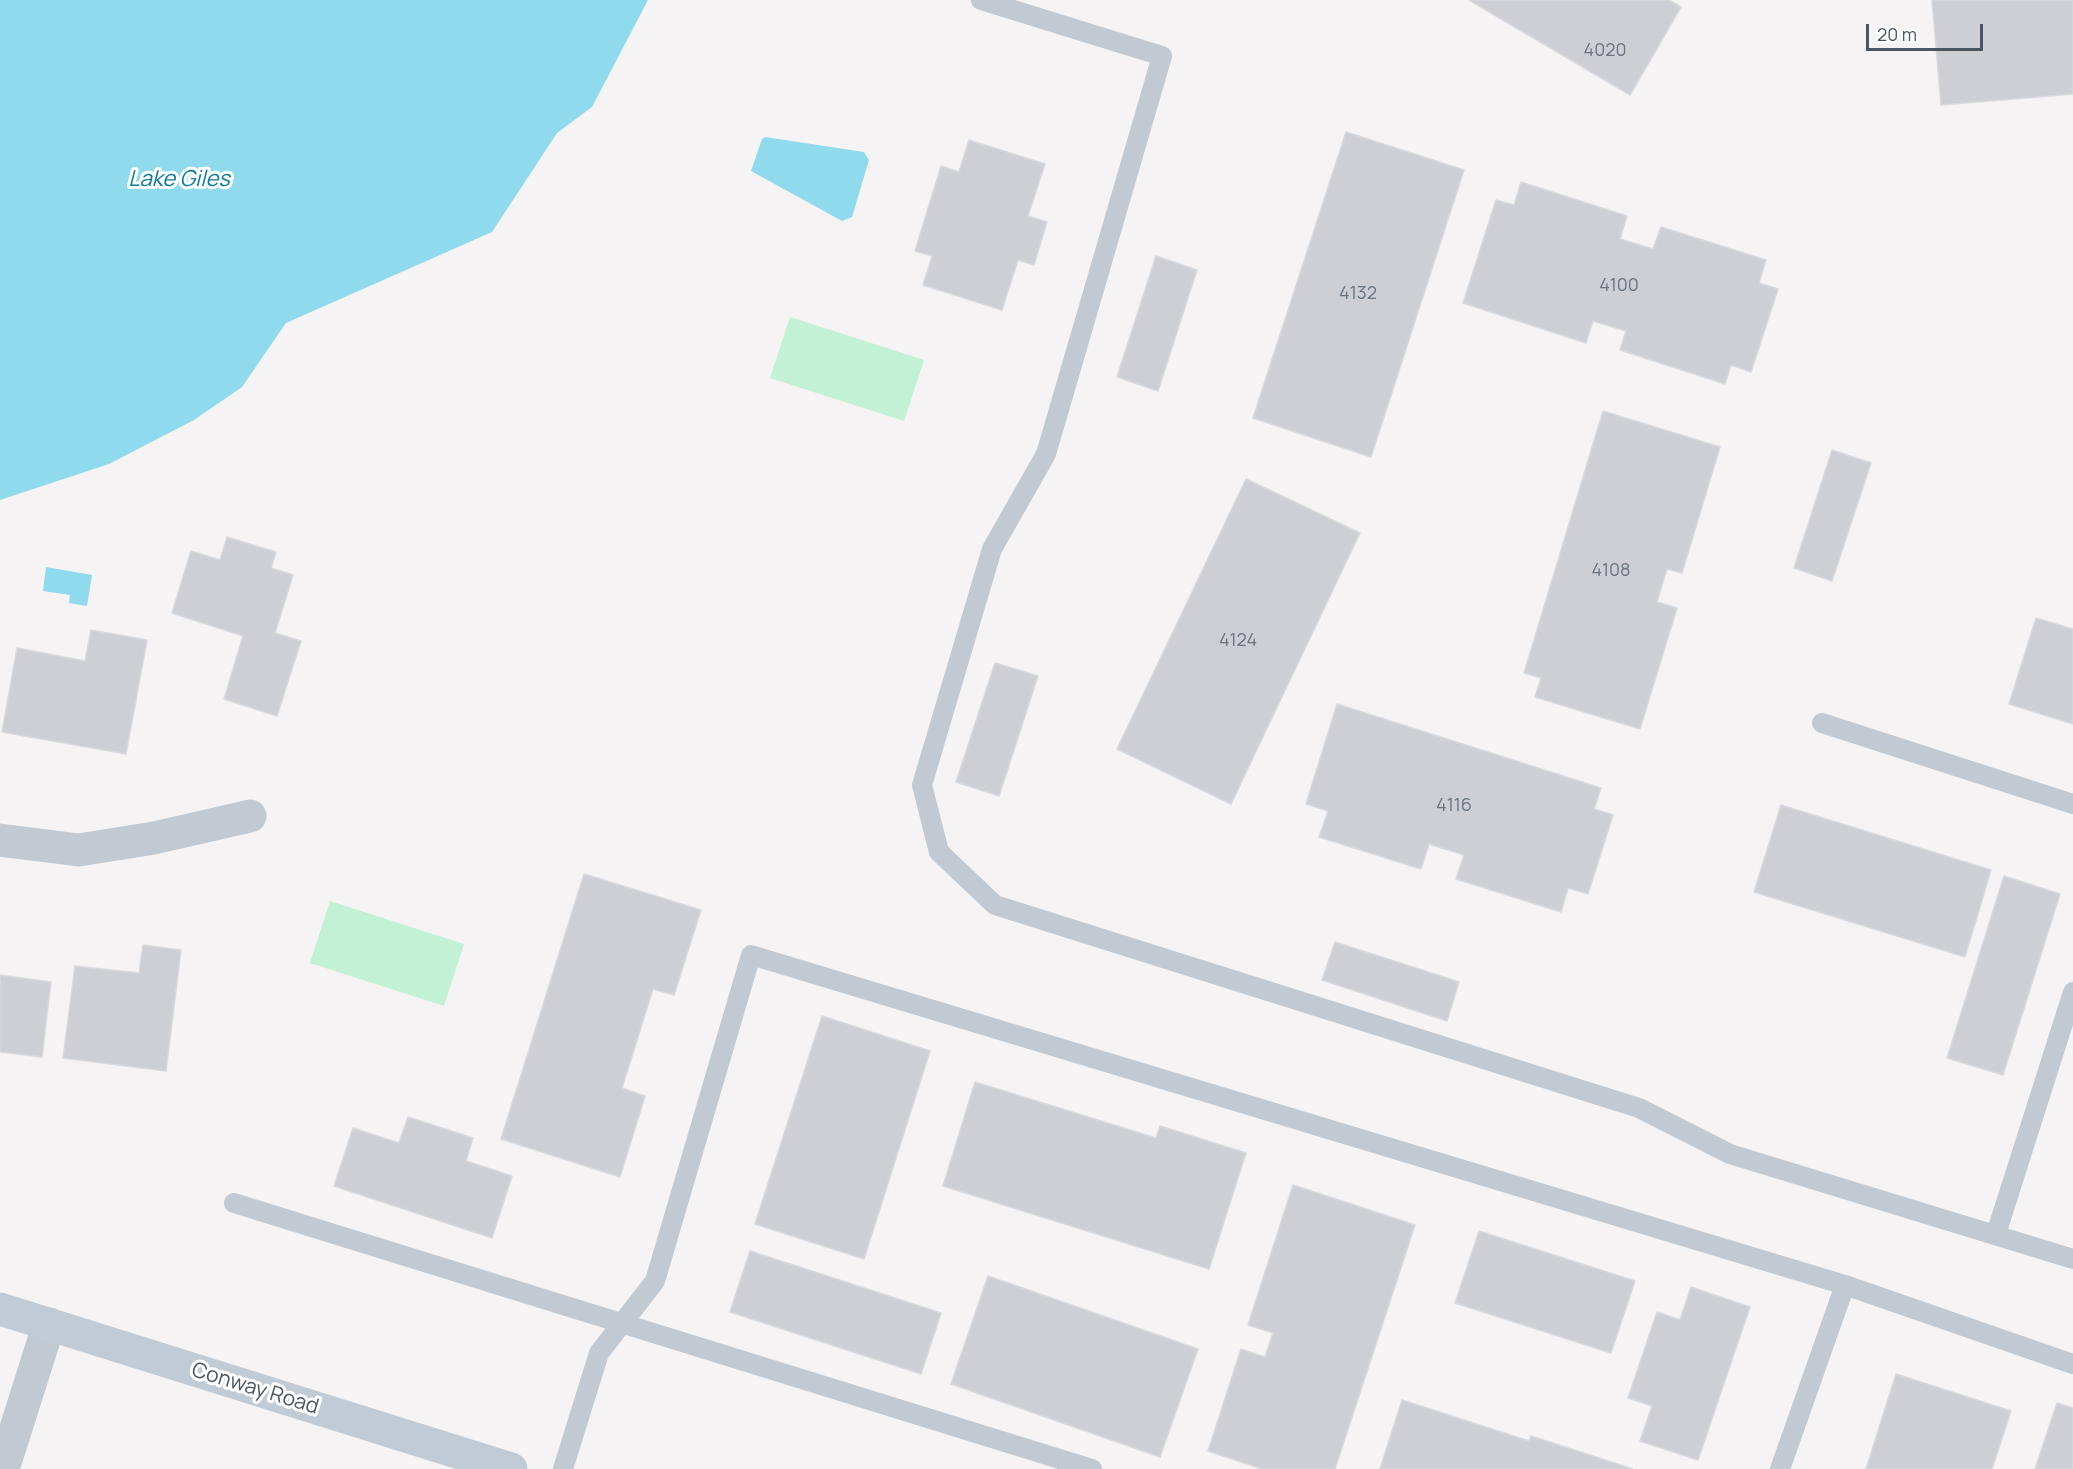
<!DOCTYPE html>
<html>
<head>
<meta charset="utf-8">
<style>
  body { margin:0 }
  #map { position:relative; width:2073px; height:1469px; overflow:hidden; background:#f5f3f3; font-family:Manrope,sans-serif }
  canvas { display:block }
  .scale { position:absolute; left:1866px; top:24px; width:117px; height:27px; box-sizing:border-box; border:3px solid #4a5661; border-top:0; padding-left:8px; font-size:18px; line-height:21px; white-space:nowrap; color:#4a5661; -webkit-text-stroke:4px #fff; paint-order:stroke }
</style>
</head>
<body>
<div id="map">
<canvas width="2073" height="1469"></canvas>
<div class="scale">20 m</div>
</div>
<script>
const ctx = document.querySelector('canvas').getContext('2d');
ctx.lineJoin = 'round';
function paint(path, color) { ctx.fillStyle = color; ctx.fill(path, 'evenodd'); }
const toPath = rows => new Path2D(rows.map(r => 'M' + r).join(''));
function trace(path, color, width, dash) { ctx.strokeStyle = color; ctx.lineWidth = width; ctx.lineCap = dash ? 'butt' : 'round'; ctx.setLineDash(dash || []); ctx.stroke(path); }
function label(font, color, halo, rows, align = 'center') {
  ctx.font = font + ' Manrope,sans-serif'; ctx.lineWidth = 6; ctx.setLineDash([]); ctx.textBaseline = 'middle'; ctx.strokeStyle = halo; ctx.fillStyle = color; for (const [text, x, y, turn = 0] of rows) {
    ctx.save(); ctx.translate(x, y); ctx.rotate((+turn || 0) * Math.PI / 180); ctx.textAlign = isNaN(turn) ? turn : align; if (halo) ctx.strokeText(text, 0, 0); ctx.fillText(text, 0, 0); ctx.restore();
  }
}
const green = toPath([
  [790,317,924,360,904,421,770,378],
  [330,901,464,944,444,1006,310,963]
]);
const water = toPath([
  [0,0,648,0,592,107,557,133,492,232,286,323,242,387,194,420,109,464,0,500],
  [765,137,864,152,869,160,852,217,842,221,751,171,762,139],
  [46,567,92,575,87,606,69,603,70,595,43,591]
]);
const building = toPath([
  [1469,0,1669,0,1681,7,1630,95,1469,0],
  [1932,0,2073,0,2073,94,1941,105,1932,0],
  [1346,132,1464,170,1371,457,1253,418,1346,132],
  [969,140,1045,164,1028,216,1047,222,1034,265,1018,260,1002,310,923,285,932,256,915,251,941,166,959,172,969,140],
  [1521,182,1627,216,1620,239,1653,249,1661,227,1766,260,1759,283,1778,289,1751,372,1731,365,1725,384,1620,350,1626,331,1593,321,1586,343,1463,303,1496,200,1514,205,1521,182],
  [1156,256,1197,270,1158,391,1117,377,1156,256],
  [1603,411,1720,447,1682,573,1667,569,1657,602,1677,608,1640,729,1535,697,1541,678,1524,673,1603,411],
  [1832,450,1871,463,1832,581,1794,568,1832,450],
  [1246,479,1360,533,1231,804,1117,749,1246,479],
  [227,537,276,552,271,568,293,575,275,633,301,641,277,716,224,699,243,636,172,613,191,551,220,560,227,537],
  [2036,618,2073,629,2073,724,2009,704,2036,618],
  [91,630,147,640,126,754,2,732,17,648,85,661,91,630],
  [995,663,1038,676,999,796,956,782,995,663],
  [1337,704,1601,788,1594,809,1613,815,1588,894,1568,888,1561,912,1456,879,1464,855,1429,844,1421,869,1319,837,1328,811,1306,804,1337,704],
  [1781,805,1991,870,1965,957,1754,892,1781,805],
  [584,874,701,910,674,995,653,989,622,1088,645,1096,620,1177,501,1139,584,874],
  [2004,876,2060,894,2003,1075,1947,1058,2004,876],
  [1335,942,1459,982,1447,1021,1322,980,1335,942],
  [143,945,181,950,166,1071,63,1058,75,966,139,973,143,945],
  [0,975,51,982,42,1057,0,1052,0,975],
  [822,1016,930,1051,864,1259,755,1224,822,1016],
  [975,1082,1156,1138,1160,1126,1246,1153,1209,1269,943,1186,975,1082],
  [408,1117,473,1138,466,1161,512,1176,492,1238,334,1186,353,1128,399,1143,408,1117],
  [1293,1185,1415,1225,1335,1469,1262,1469,1208,1451,1241,1349,1265,1357,1273,1333,1248,1325,1293,1185],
  [1479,1231,1635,1281,1611,1353,1455,1303,1479,1231],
  [750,1251,941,1313,921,1374,730,1312,750,1251],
  [988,1276,1198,1349,1160,1457,951,1384,988,1276],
  [1691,1287,1750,1307,1698,1460,1640,1441,1652,1406,1628,1398,1657,1312,1680,1320,1691,1287],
  [1896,1374,2011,1411,1992,1469,1866,1469,1896,1374],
  [1402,1400,1529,1441,1531,1436,1633,1469,1380,1469,1402,1400],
  [2057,1403,2073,1408,2073,1469,2035,1469,2057,1403]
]);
const service = toPath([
  [981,0,1162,56,1046,454,992,549,922,785,939,852,995,905,1639,1108,1730,1154,2073,1259],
  [1822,723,2073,804],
  [234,1203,1092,1469],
  [1996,1234,2073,992],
  [563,1469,599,1353,655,1281,751,955,1845,1285,2073,1364],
  [1780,1469,1845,1285]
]);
const minor = toPath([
  [0,840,79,850,154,838,250,816],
  [3,1469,49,1324]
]);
const secondary = toPath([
  [0,1309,511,1469]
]);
const numberNames = [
  ["4020",1605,51],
  ["4100",1619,286],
  ["4132",1358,294],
  ["4108",1611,571],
  ["4124",1238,641],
  ["4116",1454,806]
];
const streetNames = [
  ["Conway Road",255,1389,17]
];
const waterNames = [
  ["Lake Giles",179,180]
];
paint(green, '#c3f1d5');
paint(water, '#90daee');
paint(building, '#cdcfd5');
trace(building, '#d7d9de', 1.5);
trace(service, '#c1cad2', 20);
trace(minor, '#c1cad2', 33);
trace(secondary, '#c1cbd6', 33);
label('18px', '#6b747e', null, numberNames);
label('21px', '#4a5661', '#fff', streetNames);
label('italic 22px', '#0c7c9b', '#fff', waterNames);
</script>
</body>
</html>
